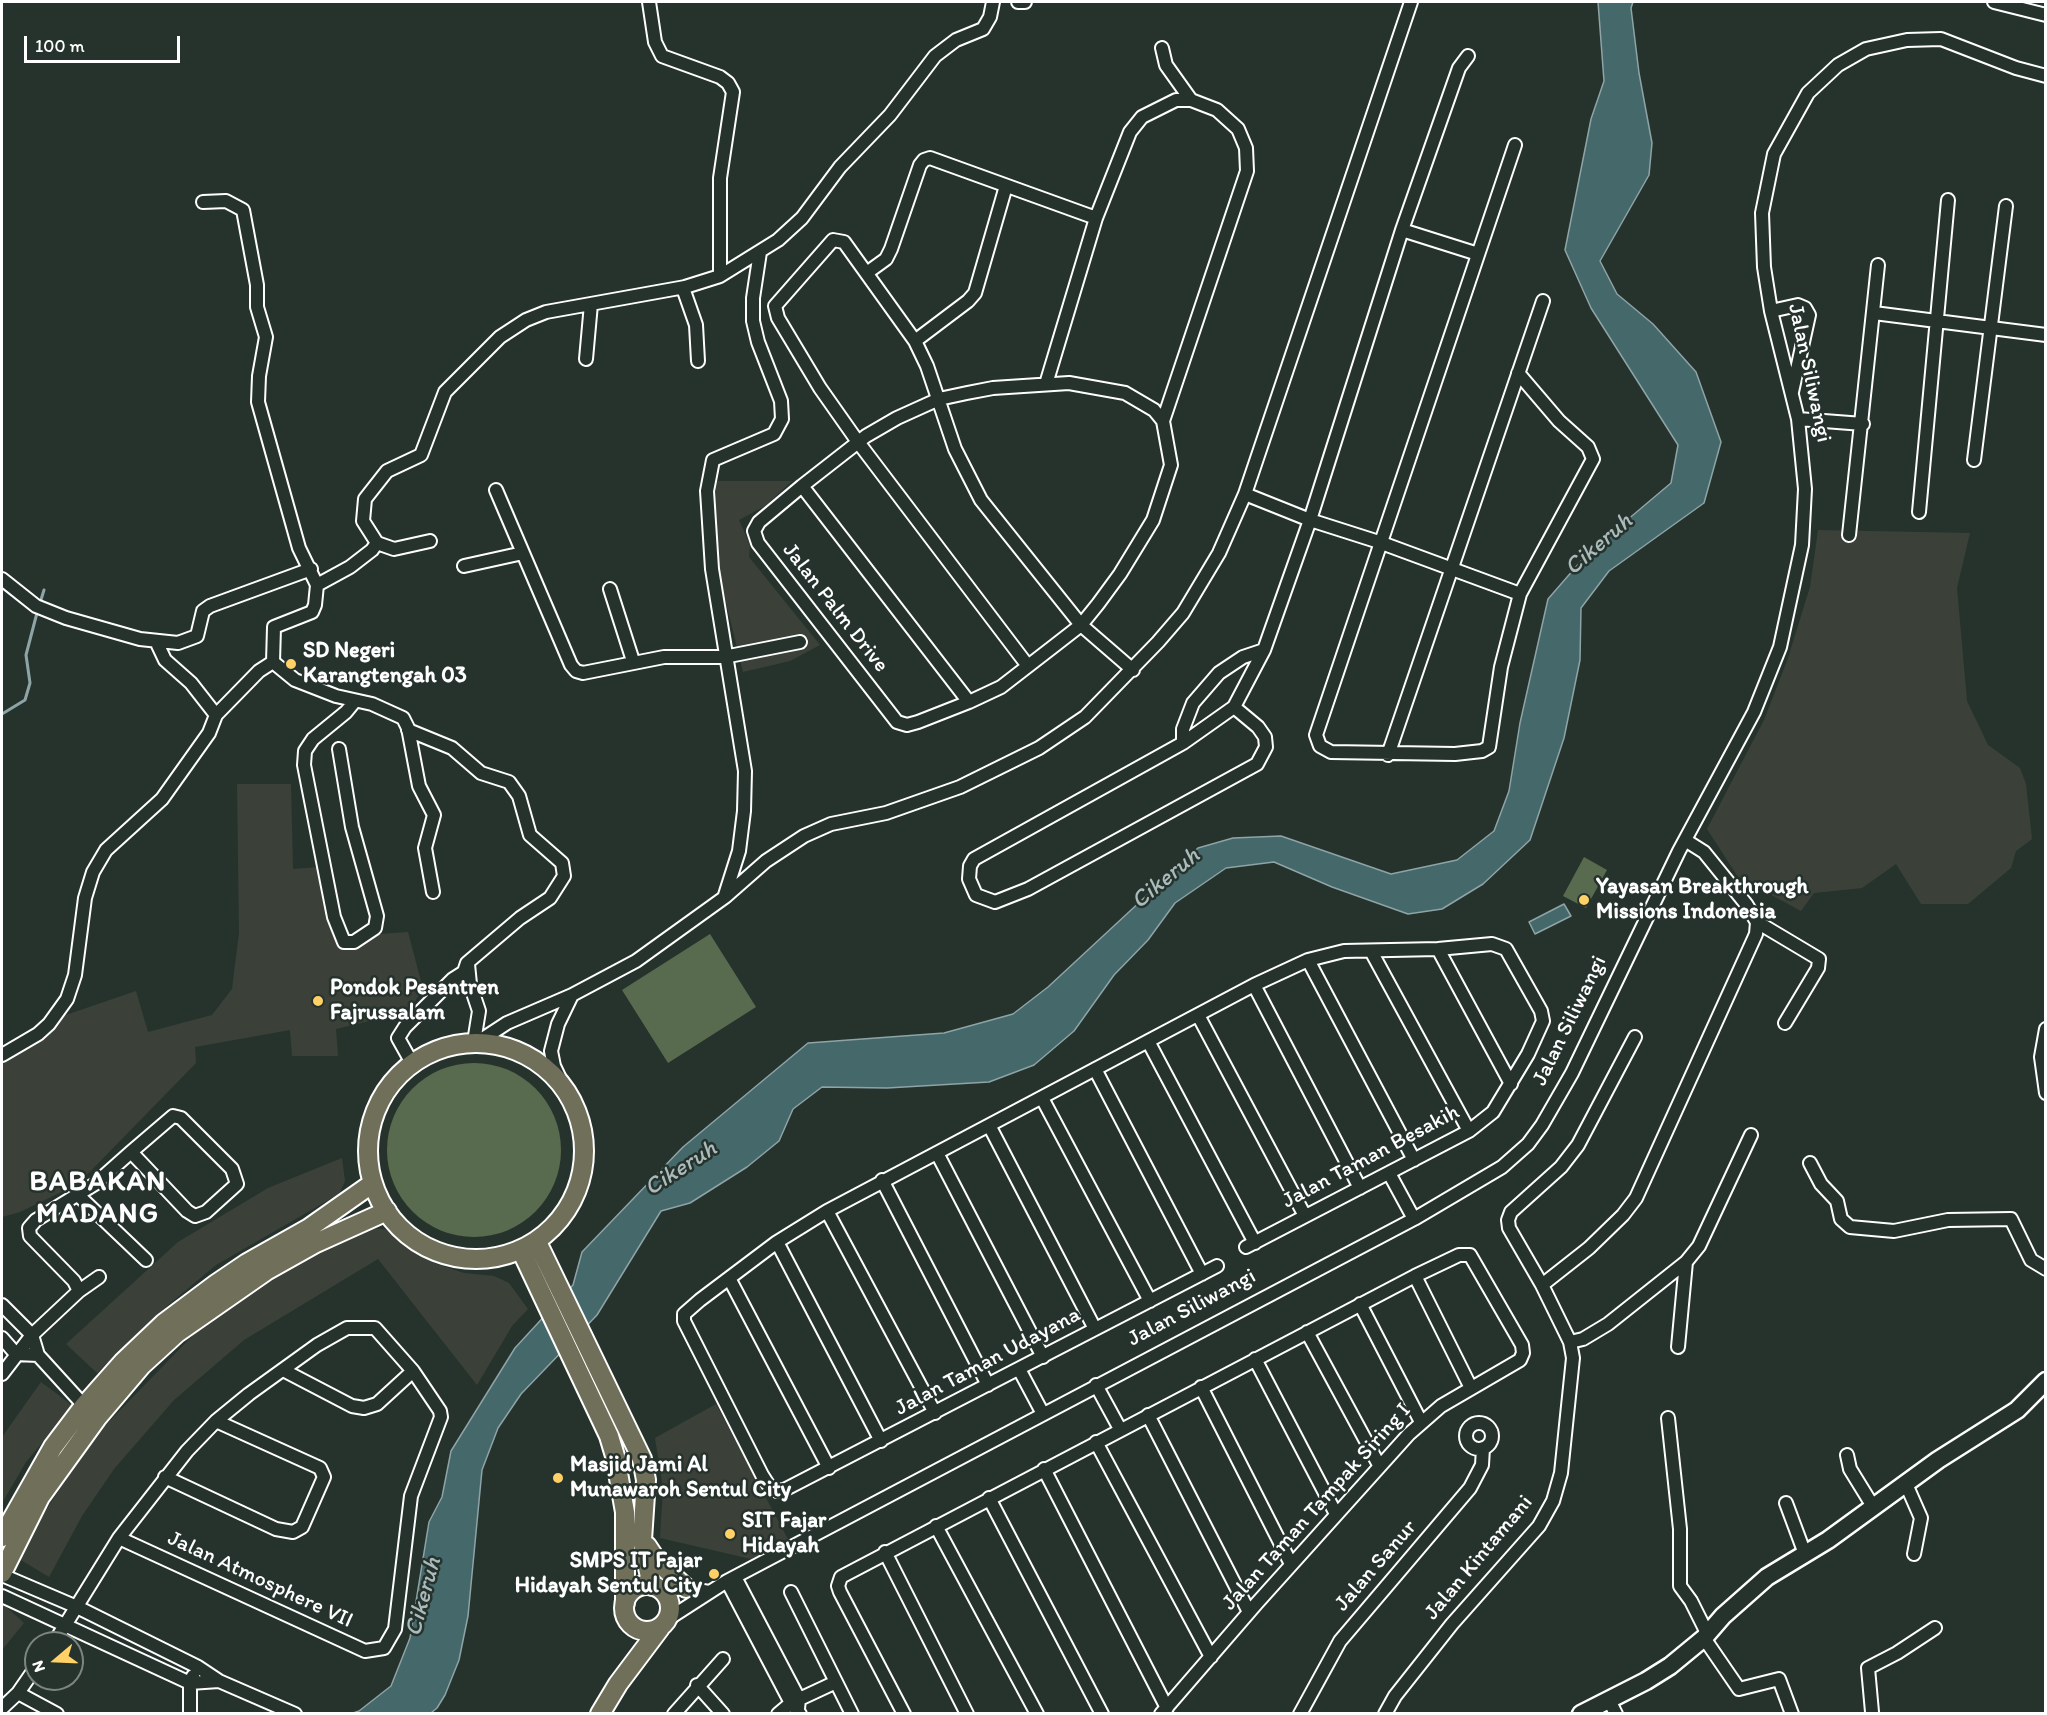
<!DOCTYPE html>
<html>
<head>
<meta charset="utf-8">
<style>
  body { margin:0 }
  #map { position:relative; width:2047px; height:1715px; overflow:hidden; background:#26332d; font-family:Itim,sans-serif }
  canvas { display:block }
  .frame { position:absolute; inset:0; border:3px solid #fff; pointer-events:none }
  .north { position:absolute; left:24px; top:1631px; width:60px; height:60px; box-sizing:border-box; background:#26332d; border:2px solid #7d8581; border-radius:50%; rotate:251deg; font-size:16px; font-weight:700; line-height:24px; text-align:center; color:#fff }
  .north::after { content:''; display:block; margin:auto; width:21px; height:27px; background:#ffd166; clip-path:polygon(50% 0,100% 100%,50% 72%,0 100%) }
  .scale { position:absolute; left:24px; top:36px; width:156px; height:27px; box-sizing:border-box; border:3px solid #fff; border-top:0; padding-left:8px; font-size:18px; line-height:21px; white-space:nowrap; color:#fff; -webkit-text-stroke:4px #26332d; paint-order:stroke }
</style>
</head>
<body>
<div id="map">
<canvas width="2047" height="1715"></canvas>
<div class="frame"></div>
<div class="north">N</div>
<div class="scale">100 m</div>
</div>
<script>
const ctx = document.querySelector('canvas').getContext('2d');
ctx.lineJoin = 'round';
function paint(path, color) { ctx.fillStyle = color; ctx.fill(path, 'evenodd'); }
const toPath = rows => new Path2D(rows.map(r => 'M' + r).join(''));
function trace(path, color, width, dash) { ctx.strokeStyle = color; ctx.lineWidth = width; ctx.lineCap = dash ? 'butt' : 'round'; ctx.setLineDash(dash || []); ctx.stroke(path); }
function label(font, color, halo, rows, align = 'center') {
  ctx.font = font + ' Itim,sans-serif'; ctx.lineWidth = 5; ctx.setLineDash([]); ctx.textBaseline = 'middle'; ctx.strokeStyle = halo; ctx.fillStyle = color; for (const [text, x, y, turn = 0] of rows) {
    ctx.save(); ctx.translate(x, y); ctx.rotate((+turn || 0) * Math.PI / 180); ctx.textAlign = isNaN(turn) ? turn : align; if (halo) ctx.strokeText(text, 0, 0); ctx.fillText(text, 0, 0); ctx.restore();
  }
}
const built = toPath([
  [717,481,792,481,765,506,739,520,750,545,749,557,820,645,790,661,743,672,720,578,713,509],
  [1818,530,1970,533,1957,588,1967,701,1988,745,2020,768,2026,784,2032,839,2016,851,2011,868,1968,904,1921,904,1896,864,1862,888,1814,893,1801,911,1738,877,1707,829,1764,720,1787,661,1810,587],
  [237,784,291,784,293,869,332,866,339,937,408,932,423,989,408,1012,336,1029,338,1056,292,1056,290,1030,195,1047,196,1063,78,1184,20,1212,2,1217,2,1055,47,1032,63,1016,136,991,148,1032,212,1015,232,989,239,933],
  [342,1158,345,1181,339,1194,216,1265,167,1306,97,1373,66,1344,178,1242,268,1188],
  [370,1228,391,1230,407,1247,434,1263,464,1273,494,1276,509,1283,528,1309,512,1326,477,1385,378,1259,244,1340,174,1400,114,1469,82,1516,49,1577,16,1557,91,1440,204,1324,261,1282,326,1245],
  [41,1382,73,1406,26,1462,2,1503,2,1437],
  [716,1404,789,1541,751,1559,660,1538,663,1488,655,1438],
  [2,1603,24,1623,2,1650]
]);
const green = toPath([
  [1584,857,1607,870,1586,908,1563,896],
  [710,934,756,1007,668,1063,622,990],
  '387 1150a87 87 0 1 1 174 0a87 87 0 1 1-174 0Z'
]);
const water = toPath([
  [1598,2,1633,2,1631,8,1639,73,1652,143,1649,175,1600,261,1617,294,1653,324,1696,372,1721,442,1704,503,1609,571,1581,608,1580,660,1564,738,1530,840,1483,884,1442,909,1408,914,1332,887,1274,862,1226,868,1175,903,1148,940,1114,975,1074,1031,1034,1065,989,1082,887,1088,822,1087,793,1109,779,1141,747,1167,690,1203,661,1211,597,1315,521,1394,498,1428,482,1470,468,1616,459,1660,445,1695,437,1708,431,1713,350,1714,359,1711,391,1686,410,1638,429,1522,442,1497,451,1451,515,1348,573,1285,582,1252,683,1147,808,1043,944,1033,1013,1014,1048,987,1198,848,1233,838,1281,836,1391,874,1457,860,1494,831,1509,791,1520,723,1548,599,1588,553,1671,483,1678,445,1591,308,1565,250,1591,119,1604,81,1598,2],
  [1564,904,1571,916,1535,934,1529,922,1564,904]
]);
const stream = toPath([
  [40,603,44,590],
  [2,714,25,700,30,683,26,655,38,609]
]);
const street = toPath([
  [649,2,655,42,662,56,720,77,728,83,733,92,720,178,720,276],
  [1018,2,1025,2],
  [1994,2,2046,15],
  [1162,48,1166,65,1191,100],
  [1515,145,1316,735,1320,746,1331,752,1455,754,1482,751,1489,747,1501,667,1520,594,1593,459,1588,447,1559,421,1518,373],
  [203,202,226,201,243,210,257,285,257,307,266,337,259,376,258,402,299,548,317,585],
  [1096,218,1130,132,1142,117,1176,100,1191,100,1217,110,1238,129,1246,148,1247,171,1163,421],
  [1402,230,1478,254],
  [868,272,886,259,891,249,920,165,924,160,930,158,1096,218,1046,384],
  [683,288,696,325,698,361],
  [1771,311,1798,305,1805,308,1809,315,1792,392],
  [1874,313,2046,335],
  [915,341,968,301,975,293,1006,186],
  [586,359,591,304],
  [1069,383,1125,393,1154,410,1163,421,1171,465,1153,520,1120,574,1098,604,1081,625,1054,646,1001,687,969,702,918,722,907,725,897,722,758,543,754,531,759,522,802,486,866,436,897,418,939,399,967,393,993,388,1069,383],
  [1798,419,1863,424],
  [1974,460,2006,206],
  [802,486,969,702],
  [496,490,571,665,576,671,583,673,664,657,724,657,800,642],
  [1245,494,1310,520,1402,230,1459,68,1468,56],
  [1919,512,1948,200],
  [1849,535,1878,265],
  [377,543,394,549,430,541],
  [464,566,523,553],
  [2,579,36,606,66,618,140,639,178,643,197,636,203,611,210,606,311,569],
  [610,589,633,661],
  [156,641,165,660,191,683,216,715],
  [273,662,274,627,312,612,315,605,317,585,350,567,372,550,377,543,363,521,365,499,387,471,421,455,445,392,500,337,526,320,546,312,685,287,720,276,778,240,802,218,840,167,890,115,935,56,956,40,983,29,990,17,993,2],
  [273,662,295,680,336,696,372,704,403,718,408,728,419,786,434,815,425,848,433,892],
  [1028,666,858,442,820,388,778,318,775,306,833,240,844,242,915,341,927,366,955,449,981,500,1081,625,1133,670],
  [1234,707,1258,727,1265,737,1266,747,1257,764,1028,889,995,902,976,895,969,879,970,866,974,859,1183,743,1234,707,1264,650,1310,520,1379,542,1520,594],
  [408,730,452,748,481,773,509,782,519,796,530,835,562,863,564,876,550,898,520,918,467,963,464,972,453,979,405,1027,398,1038,412,1063],
  [1183,743,1183,729,1193,703,1219,673,1243,657,1264,650],
  [339,749,352,827,377,916,375,928,354,942,344,942,334,917,304,765,305,751,313,739,346,712,355,701],
  [1388,755,1543,301],
  [725,895,739,851,744,811,745,771,712,569,707,491,713,460,774,434,782,419,781,401,758,342,753,321,753,298,760,252],
  [1757,922,1819,959,1818,968,1785,1023],
  [1438,949,1511,1084],
  [1371,951,1469,1131],
  [1308,960,1414,1160],
  [468,964,470,984,479,1011,474,1042],
  [1254,985,1360,1188],
  [1198,1015,1305,1216],
  [2046,1029,2041,1057,2046,1093],
  [1148,1041,1255,1243],
  [478,1042,507,1023,572,995,636,961,725,897,766,861,804,836,831,824,886,813,960,787,1039,748,1085,717,1158,642,1183,613,1219,553,1245,494,1411,2],
  [2,1055,38,1034,49,1024,67,999,75,975,85,898,93,872,106,850,162,799,209,733,216,715,259,671,273,662],
  [1095,1069,1202,1274],
  [563,1085,554,1066,551,1051,558,1024,572,995],
  [1042,1098,1150,1301],
  [990,1127,1095,1329],
  [937,1153,1043,1357],
  [1810,1163,1821,1184,1837,1201,1841,1219,1850,1227,1894,1231,1948,1220,2011,1219,2031,1260,2046,1269],
  [1389,1173,1414,1219],
  [882,1180,988,1385],
  [79,1196,146,1260],
  [827,1211,935,1413],
  [777,1242,881,1441],
  [1217,1266,784,1490,777,1491,769,1486,762,1475,684,1321,684,1314,700,1300,777,1242,827,1211,1254,985,1308,960,1344,951,1438,949,1492,944,1506,949,1541,1011,1543,1021,1528,1054,1493,1112,1469,1131,1246,1247],
  [1415,1276,1471,1388],
  [729,1278,829,1468],
  [1542,1285,1589,1248,1623,1215,1636,1198,1756,934,1757,922,1746,904,1704,852,1685,840],
  [79,1291,99,1277],
  [1360,1304,1421,1422],
  [2,1305,32,1335,38,1355,89,1411],
  [1307,1332,1379,1465],
  [2,1338,16,1354,38,1355],
  [1570,1342,1583,1339,1608,1324,1686,1262,1699,1246,1751,1135],
  [1678,1347,1686,1262],
  [1255,1359,1336,1514],
  [1019,1369,1043,1414],
  [283,1370,352,1406,364,1408,377,1404,413,1371],
  [2,1374,32,1335,79,1291,74,1281,30,1236,29,1228,36,1220,95,1184,131,1152,173,1116,181,1118,232,1169,237,1184,206,1212,195,1216,187,1211,131,1152],
  [1096,1385,1120,1429],
  [1201,1387,1291,1564],
  [1148,1415,1249,1612],
  [1668,1418,1680,1529,1680,1586,1691,1601,1707,1633],
  '1466 1436a13 13 0 1 1 26 0a13 13 0 1 1-26 0Z',
  [1096,1442,1211,1657],
  [1847,1455,1850,1469,1874,1508],
  [1044,1469,1167,1708],
  [165,1477,276,1529,293,1532,302,1527,324,1477,320,1468,216,1421],
  [1906,1484,1921,1518,1914,1554],
  [989,1498,1102,1714],
  [1786,1503,1805,1554],
  [936,1526,1037,1714],
  [885,1552,967,1714],
  [2,1575,77,1607,198,1667,219,1681,295,1714],
  [735,1577,799,1699,798,1709],
  [727,1581,791,1703,800,1714],
  [662,1590,686,1588,709,1592],
  [791,1592,852,1714],
  [2,1596,190,1683,219,1681],
  [668,1619,727,1581,1414,1219,1502,1167,1528,1144,1542,1125,1572,1073,1679,851,1754,712,1780,647,1802,545,1805,489,1798,419,1771,311,1764,267,1762,213,1774,154,1808,93,1838,65,1866,49,1907,40,1941,39,2016,68,2046,76],
  [1704,1638,1739,1689,1779,1679,1792,1714],
  [54,1643,119,1538,187,1451,216,1421,249,1394,317,1345,347,1328,375,1328,413,1371,440,1411,441,1417,411,1496,395,1629,384,1648,365,1651,119,1538],
  [697,1685,723,1714],
  [18,1693,57,1714],
  [1609,1700,1616,1714],
  [2,1708,18,1693,36,1667],
  [1872,1712,1868,1668,1897,1653,1935,1628],
  [190,1714,190,1683,193,1676],
  [674,1714,723,1659],
  [778,1714,791,1703,836,1682],
  [904,1714,840,1592,838,1586,841,1577,1415,1276,1459,1255,1470,1255,1522,1345,1523,1353,1520,1360,1441,1406,1409,1434,1257,1603,1161,1714],
  [1300,1714,1340,1641,1470,1488,1482,1465,1483,1448],
  [1385,1714,1395,1696,1452,1624,1539,1526,1553,1501,1561,1473,1573,1358,1570,1342,1542,1285,1509,1228,1508,1220,1511,1212,1561,1167,1578,1145,1635,1037]
]);
const secondary = toPath([
  [1581,1714,1646,1681,1670,1666,1704,1638,1723,1616,1767,1577,1828,1540,1938,1460,2017,1410,2046,1381]
]);
const primary = toPath([
  '368 1151a108 108 0 1 1 216 0a108 108 0 1 1-216 0Z',
  [537,1242,642,1459,646,1480,642,1540,652,1586],
  [521,1250,609,1436,615,1456,625,1512,625,1603],
  [2,1537,53,1447,84,1406,123,1362,164,1323,216,1284,247,1263,309,1228,373,1183],
  [647,1546,657,1561,686,1588],
  [2,1573,40,1497,97,1418,142,1365,177,1333,266,1271,316,1243,387,1211],
  '624 1608a23 23 0 1 1 46 0a23 23 0 1 1-46 0Z',
  [600,1714,618,1684,660,1628]
]);
const markers = [
  [291,664,6,"#ffd166"],
  [1584,900,6,"#ffd166"],
  [318,1001,6,"#ffd166"],
  [558,1478,6,"#ffd166"],
  [730,1534,6,"#ffd166"],
  [714,1574,6,"#ffd166"]
];
const streetNames = [
  ["Jalan Siliwangi",1809,373,78],
  ["Jalan Palm Drive",835,608,52],
  ["Jalan Siliwangi",1570,1021,-64],
  ["Jalan Taman Besakih",1371,1157,-28],
  ["Jalan Siliwangi",1192,1308,-28],
  ["Jalan Taman Udayana",988,1362,-28],
  ["Jalan Taman Tampak Siring I",1317,1507,-48],
  ["Jalan Kintamani",1479,1558,-50],
  ["Jalan Sanur",1376,1566,-49],
  ["Jalan Atmosphere VII",260,1580,25]
];
const poiNames = [
  ["SD Negeri",303,651],
  ["Karangtengah 03",303,676],
  ["Yayasan Breakthrough",1596,887],
  ["Missions Indonesia",1596,912],
  ["Pondok Pesantren",330,988],
  ["Fajrussalam",330,1013],
  ["Masjid Jami Al",570,1465],
  ["Munawaroh Sentul City",570,1490],
  ["SIT Fajar",742,1521],
  ["Hidayah",742,1546],
  ["SMPS IT Fajar",702,1561,"right"],
  ["Hidayah Sentul City",702,1586,"right"]
];
const waterNames = [
  ["Cikeruh",1599,545,-41],
  ["Cikeruh",1166,879,-40],
  ["Cikeruh",681,1169,-33],
  ["Cikeruh",424,1597,-75]
];
const districtNames = [
  ["BABAKAN",98,1183],
  ["MADANG",98,1215]
];
paint(built, '#3b4139');
paint(green, '#596b4e');
paint(water, '#45686b');
trace(water, '#8fa4a6', 1.5);
trace(stream, '#8fa4a6', 3);
trace(street, '#fff', 16);
trace(secondary, '#fff', 21);
trace(primary, '#fff', 22);
trace(street, '#26332d', 12);
trace(secondary, '#26332d', 16);
trace(primary, '#706f59', 18);
for (const [x, y, r, color] of markers) { const dot = new Path2D(); dot.arc(x, y, r, 0, 2 * Math.PI); ctx.fillStyle = color; ctx.fill(dot); trace(dot, '#26332d', 2); }
label('22px', '#fff', '#26332d', streetNames);
label('bold 22px', '#fff', '#26332d', poiNames, 'left');
label('italic 24px', '#abbbbc', '#26332d', waterNames);
ctx.letterSpacing = '1.5px';
label('bold 28px', '#fff', '#26332d', districtNames);
ctx.letterSpacing = '0px';
</script>
</body>
</html>
